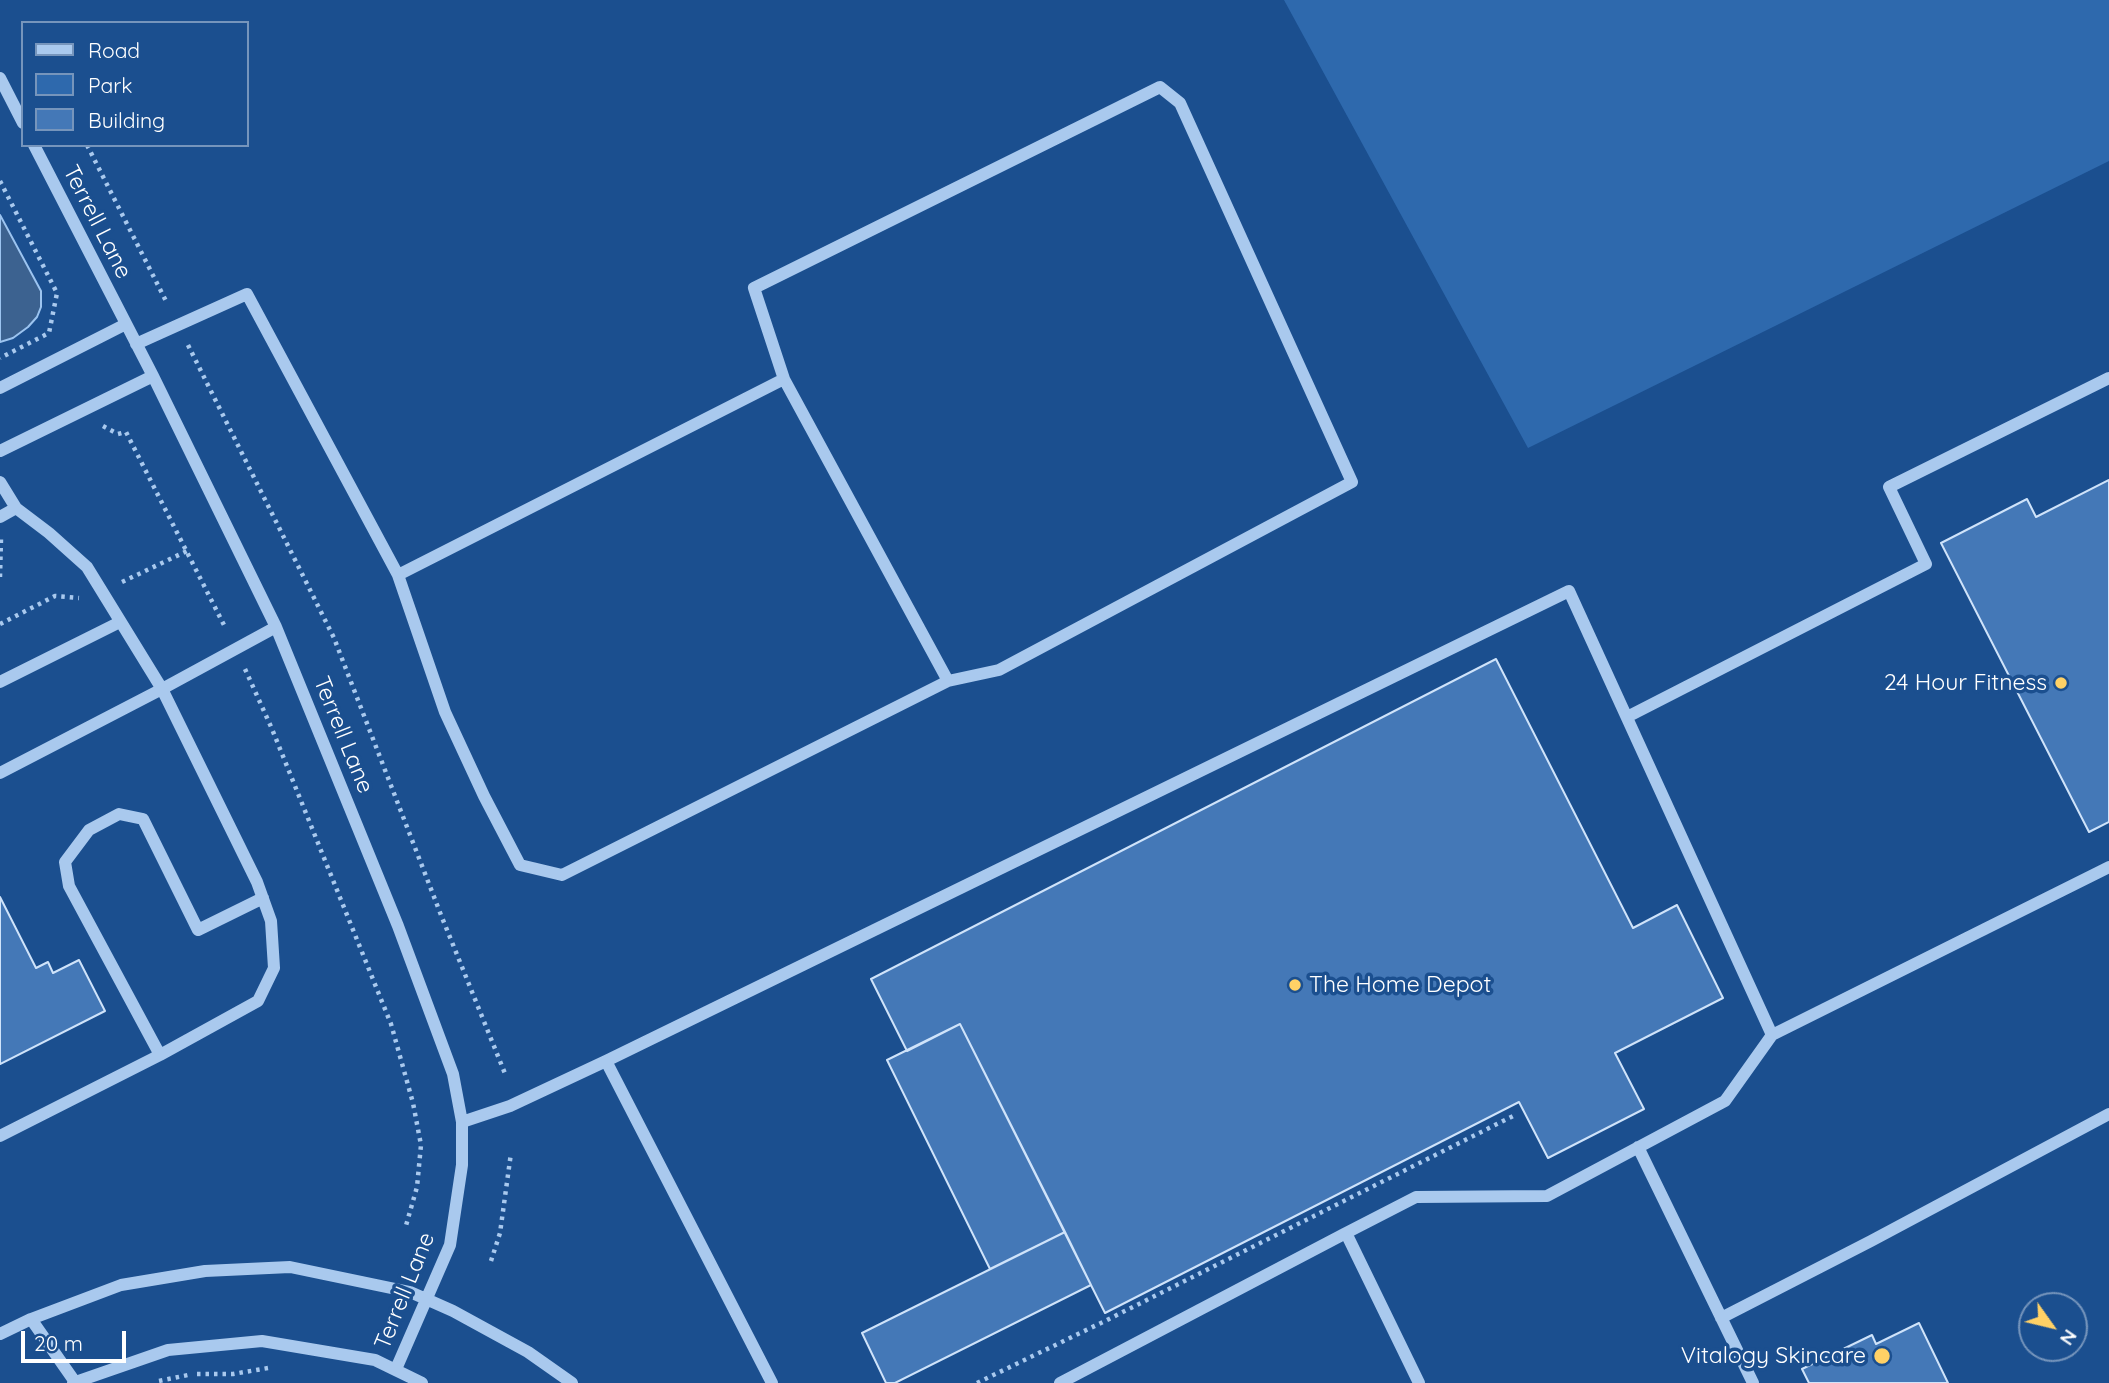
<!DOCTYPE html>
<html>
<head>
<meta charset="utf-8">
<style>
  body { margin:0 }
  #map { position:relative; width:2109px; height:1383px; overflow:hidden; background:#1b4f8f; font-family:Quicksand,sans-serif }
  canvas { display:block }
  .legend { position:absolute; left:21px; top:21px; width:228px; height:126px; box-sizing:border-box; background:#1b4f8f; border:2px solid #7695bc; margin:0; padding:9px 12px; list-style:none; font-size:21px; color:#fff }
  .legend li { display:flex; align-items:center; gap:14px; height:35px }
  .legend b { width:35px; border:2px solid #7695bc }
  .north { position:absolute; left:2018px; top:1292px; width:70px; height:70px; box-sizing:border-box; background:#1b4f8f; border:2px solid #7695bc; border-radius:50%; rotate:124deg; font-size:19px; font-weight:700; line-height:28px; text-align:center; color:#fff }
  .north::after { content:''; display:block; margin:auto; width:24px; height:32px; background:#ffd166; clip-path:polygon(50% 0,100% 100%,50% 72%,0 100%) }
  .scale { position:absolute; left:21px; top:1331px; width:105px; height:32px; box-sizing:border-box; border:4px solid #fff; border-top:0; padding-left:9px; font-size:21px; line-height:24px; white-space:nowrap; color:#fff; -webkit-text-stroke:5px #1b4f8f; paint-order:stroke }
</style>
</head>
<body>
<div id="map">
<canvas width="2109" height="1383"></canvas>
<ul class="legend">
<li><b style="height:9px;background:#a9c9ee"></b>Road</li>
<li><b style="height:19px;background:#2e69ad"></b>Park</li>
<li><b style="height:19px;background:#4478b7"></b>Building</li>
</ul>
<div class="north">N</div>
<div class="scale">20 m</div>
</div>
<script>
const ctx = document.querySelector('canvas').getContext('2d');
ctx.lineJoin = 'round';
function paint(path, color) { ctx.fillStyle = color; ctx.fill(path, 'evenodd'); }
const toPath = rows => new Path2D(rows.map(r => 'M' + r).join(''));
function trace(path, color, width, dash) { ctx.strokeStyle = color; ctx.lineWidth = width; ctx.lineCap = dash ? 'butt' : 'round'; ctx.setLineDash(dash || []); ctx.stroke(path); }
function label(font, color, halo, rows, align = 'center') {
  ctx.font = font + ' Quicksand,sans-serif'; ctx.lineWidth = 7; ctx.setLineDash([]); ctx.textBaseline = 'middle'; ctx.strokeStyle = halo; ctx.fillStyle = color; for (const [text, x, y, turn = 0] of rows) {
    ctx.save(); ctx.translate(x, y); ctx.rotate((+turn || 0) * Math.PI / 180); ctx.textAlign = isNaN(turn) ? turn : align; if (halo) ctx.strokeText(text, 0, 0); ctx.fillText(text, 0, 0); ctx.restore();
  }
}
const green = toPath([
  [1284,0,2109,0,2109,161,1528,448]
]);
const water = toPath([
  [0,215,41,291,41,307,37,317,28,327,13,338,0,342,0,215]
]);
const building = toPath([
  [2109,480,2109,822,2089,832,1941,543,2027,499,2036,517,2109,480],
  [1496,659,1633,928,1677,905,1723,998,1615,1053,1644,1109,1548,1158,1519,1102,1105,1313,960,1024,907,1051,871,979,1496,659],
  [0,897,36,968,48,962,53,973,79,960,105,1011,0,1064,0,897],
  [960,1024,1065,1232,990,1269,887,1060,960,1024],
  [1065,1232,1091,1285,895,1383,886,1383,862,1333,1065,1232],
  [1919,1323,1948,1383,1809,1383,1802,1369,1872,1335,1876,1344,1919,1323]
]);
const path = toPath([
  [87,145,167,303],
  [0,181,57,293,49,333,0,358],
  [188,345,334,638,441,915,506,1076],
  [103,426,118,434,126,432,226,629],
  [0,577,1,539],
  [122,582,187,551],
  [0,624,55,596,79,598],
  [245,669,272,729,391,1024,413,1103,421,1145,417,1187,405,1229],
  [491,1261,500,1233,511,1153],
  [197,1374,233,1374,268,1368],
  [159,1381,188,1375],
  [977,1383,1107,1320,1515,1115]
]);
const minor = toPath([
  [0,78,23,123],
  [34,145,153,376,276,627,398,926,453,1074,462,1122,462,1165,450,1245,396,1369],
  [136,344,247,294,398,575,445,712,484,796,520,865,562,875,948,681,999,670,1352,482,1180,103,1160,87,754,288,784,379,398,575],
  [784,379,948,681],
  [0,388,126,324],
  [0,451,153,376],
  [0,482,16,508,49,533,87,567,162,689,257,882,271,921,274,968,258,1001,160,1055,0,1136],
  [0,517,16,508],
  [0,682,120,622],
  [1627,717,1926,564,1889,487,2109,378],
  [0,773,162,689,276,627],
  [1772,1035,2109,867],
  [160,1055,69,886,65,862,89,830,119,814,143,819,198,930,263,898],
  [606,1061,772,1383],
  [462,1122,510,1106,606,1061,1569,591,1772,1035,1725,1101,1547,1196,1416,1197,1346,1233],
  [1638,1147,1753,1383],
  [1721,1318,1871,1241,2109,1114],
  [31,1319,75,1382],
  [0,1334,31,1319,121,1285,205,1271,290,1267,410,1292,426,1299,453,1311,528,1352,572,1383],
  [73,1383,168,1350,262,1341,375,1360,422,1383],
  [1060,1383,1346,1233,1419,1383]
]);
const markers = [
  [2061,683,7,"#ffd166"],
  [1295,985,7,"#ffd166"],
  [1882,1356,9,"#ffd166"]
];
const streetNames = [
  ["Terrell Lane",97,222,63],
  ["Terrell Lane",343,735,68],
  ["Terrell Lane",405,1291,-68]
];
const poiNames = [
  ["24 Hour Fitness",2047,683],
  ["The Home Depot",1309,985,"left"],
  ["Vitalogy Skincare",1866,1356]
];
paint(green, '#2e69ad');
paint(water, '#3c6290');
trace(water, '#9cc4f0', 2);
paint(building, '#4478b7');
trace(building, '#cfe3fa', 2);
trace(path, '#a9c9ee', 4.5, [3.5, 5]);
trace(minor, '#a9c9ee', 12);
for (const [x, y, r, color] of markers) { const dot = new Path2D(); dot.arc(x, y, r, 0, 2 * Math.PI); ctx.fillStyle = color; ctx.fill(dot); trace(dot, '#1b4f8f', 2.5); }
label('23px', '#fff', '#1b4f8f', streetNames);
label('23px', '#fff', '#1b4f8f', poiNames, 'right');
</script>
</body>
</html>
